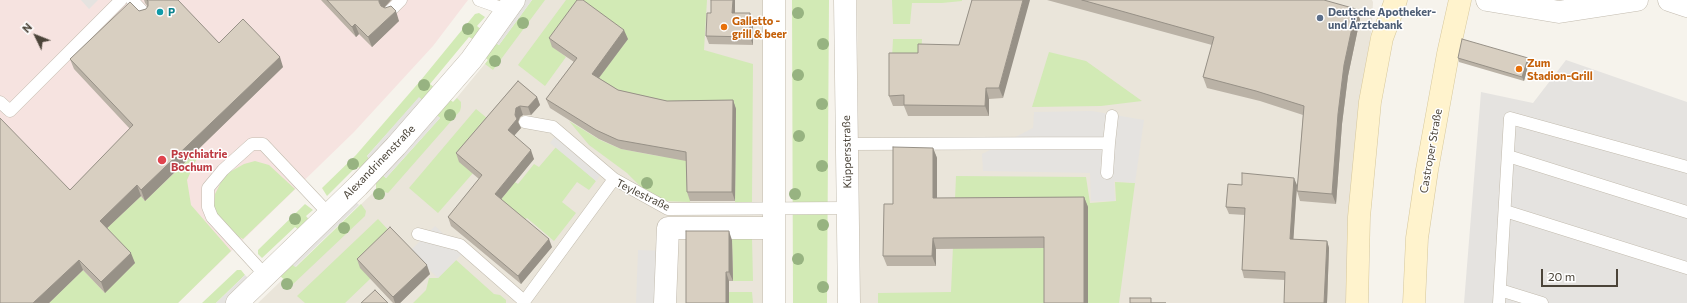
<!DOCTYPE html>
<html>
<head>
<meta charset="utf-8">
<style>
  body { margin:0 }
  #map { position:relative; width:1687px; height:303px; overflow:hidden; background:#f6f3ec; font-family:Commissioner,sans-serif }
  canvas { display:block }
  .north { position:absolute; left:16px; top:16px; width:40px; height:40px; -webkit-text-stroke:3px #fff; paint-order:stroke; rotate:313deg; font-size:11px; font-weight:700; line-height:16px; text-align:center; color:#4b4439 }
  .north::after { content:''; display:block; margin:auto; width:14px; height:18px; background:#4b4439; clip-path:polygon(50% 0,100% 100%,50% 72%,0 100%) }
  .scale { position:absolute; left:1541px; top:269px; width:77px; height:18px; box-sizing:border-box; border:2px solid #4b4439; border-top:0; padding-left:5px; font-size:12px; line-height:14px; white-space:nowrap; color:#4b4439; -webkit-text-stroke:3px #fff; paint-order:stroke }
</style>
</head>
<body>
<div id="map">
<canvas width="1687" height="303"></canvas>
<div class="north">N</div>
<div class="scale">20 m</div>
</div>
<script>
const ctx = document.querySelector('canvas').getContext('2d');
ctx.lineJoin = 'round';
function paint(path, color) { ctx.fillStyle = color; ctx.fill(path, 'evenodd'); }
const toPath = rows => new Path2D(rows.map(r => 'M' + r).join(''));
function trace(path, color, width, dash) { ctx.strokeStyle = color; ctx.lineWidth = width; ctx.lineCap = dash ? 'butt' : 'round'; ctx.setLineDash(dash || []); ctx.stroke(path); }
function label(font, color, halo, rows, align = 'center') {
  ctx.font = font + ' Commissioner,sans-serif'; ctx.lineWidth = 3; ctx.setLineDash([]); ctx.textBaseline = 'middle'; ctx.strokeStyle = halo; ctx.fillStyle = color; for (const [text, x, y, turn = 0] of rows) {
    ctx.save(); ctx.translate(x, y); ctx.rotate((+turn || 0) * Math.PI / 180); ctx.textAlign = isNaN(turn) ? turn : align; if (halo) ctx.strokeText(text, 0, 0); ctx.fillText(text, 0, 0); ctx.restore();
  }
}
const residential = toPath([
  [532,0,763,0,764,303,258,303,376,190,440,118,488,60],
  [857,0,1372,0,1373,2,1372,25,1351,187,1348,303,859,303]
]);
const medical = toPath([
  [0,0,468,0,433,46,354,132,178,303,0,303]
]);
const green = toPath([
  [532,0,545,0,493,70,485,64,488,60,482,55,493,41,499,45],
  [566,0,707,0,704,50,753,64,752,202,735,203,736,109,670,110,595,83,627,39,553,47,566,57,545,86,518,65],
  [792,0,829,0,827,303,793,303],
  [892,0,962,0,962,1,942,3,912,3,910,24,893,24],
  [479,13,485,17,477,26,483,31,476,41,469,37,430,84,436,89,426,103,419,98,367,156,371,161,363,171,357,166,327,196,322,188,356,155,421,80,475,14],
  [893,39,922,39,921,57,892,58],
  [1049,52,1086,61,1142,101,1101,106,1032,107],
  [448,98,453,102,457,98,461,102,461,107,460,111,388,193,376,190,376,178,380,172,386,178,440,118,435,114],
  [476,109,493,123,473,173,438,213,409,188],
  [569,121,600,140,621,149,658,156,690,159,690,202,663,201,642,188,627,173,589,145],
  [556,147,596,181,589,190,577,182,562,202,576,213,554,241,527,218,524,220,499,202,515,182,518,184,534,164,539,167],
  [194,154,197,158,187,180,191,205,231,251,178,303,49,303,83,270,105,293,104,231,141,196,145,201],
  [255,161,269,165,295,189,243,239,237,236,217,215,214,207,215,194,221,182,228,173,244,164],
  [956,176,1086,177,1090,203,1116,201,1115,182,1135,183,1119,303,878,303,878,293,951,292],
  [305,204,313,210,306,216,311,222,302,232,295,227,262,258,258,254,258,250],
  [361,204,366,211,365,216,291,286,278,274,291,263,296,267],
  [378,219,394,236,370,279,345,303,305,303,297,296],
  [732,238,752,238,753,281,733,281],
  [456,260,494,294,500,295,506,300,506,303,413,303,426,290,429,278,438,278],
  [237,270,241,270,245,275,216,303,202,303],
  [729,292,752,292,753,303,729,303]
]);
const parking = toPath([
  [81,0,98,0,89,9],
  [522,0,532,0,499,45,493,41],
  [1566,60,1687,102,1687,303,1464,303,1481,92,1533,103],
  [419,97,426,103,371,161,367,156],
  [1092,111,1144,120,1135,183,1114,181,1115,201,1091,201,1090,173,983,171,982,154,1033,128,1034,112],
  [434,113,440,118,386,178,380,172],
  [556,135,602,173,596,181,550,143],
  [354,200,359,205,295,267,291,263],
  [435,226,463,253,438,278,410,251],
  [638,250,674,251,672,303,636,303],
  [245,275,251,281,227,303,216,303]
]);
const service = toPath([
  [132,0,145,14],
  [479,0,507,10],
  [390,11,401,0],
  [0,102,10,111,121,0],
  [525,122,553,127,614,179],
  [1109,143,1112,116],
  [847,144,1109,143,1107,173],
  [1508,156,1687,212],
  [1505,211,1687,268],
  [418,234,460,245,524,301],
  [266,276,212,217,208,207,208,188,223,170,252,144,263,144,329,214],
  [1500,290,1542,303],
  [523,303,614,179,668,209,848,208],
  [1499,303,1510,118,1687,167]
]);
const minor = toPath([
  [845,0,849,303],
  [237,303,358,186,396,146,471,60,514,0],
  [665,303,668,228,774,228],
  [774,303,774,0]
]);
const tertiary = toPath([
  [1487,0,1559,12,1637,0],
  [1669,0,1687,6]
]);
const secondary = toPath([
  [1357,303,1359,217,1370,102,1382,38,1396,0],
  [1414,303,1417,238,1427,170,1448,54,1460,0]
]);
const trees = [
  [798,13],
  [523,23],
  [468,29],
  [823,44],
  [495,61],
  [798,75],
  [424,85],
  [822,104],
  [450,115],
  [799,136],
  [353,164],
  [822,166],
  [647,183],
  [379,194],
  [795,194],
  [295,219],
  [823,225],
  [344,228],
  [798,259],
  [287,284],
  [823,287]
];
const wall = toPath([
  [144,0,179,0,178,1,219,43,283,67,145,201,141,196,107,228,135,263,105,293,83,270,49,303,0,303,70,190,130,129,74,69,70,59,139,11,146,9,148,7,145,3],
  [321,0,391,0,384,7,399,21,372,47,359,34,356,37],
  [711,0,735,0,735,13,753,21,753,45,709,44,706,36,711,13],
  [972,0,1003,98,989,99,989,116,908,116,904,106,893,106,889,96,918,53,959,45],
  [1047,0,1324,0,1360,19,1348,76,1342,124,1336,204,1300,201,1297,191,1303,115,1260,101,1207,88,1203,77,1212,45],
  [549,38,628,39,599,78,618,90,667,101,733,100,736,109,735,201,690,201,687,192,686,161,621,149,599,139,550,108,546,99,574,62,552,47],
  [1458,58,1529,62,1524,81,1459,62],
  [518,81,537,97,540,105,531,115,523,115,520,117,518,122,521,128,514,136,534,159,501,199,552,247,521,284,451,226,448,217,479,179,459,162,456,153],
  [933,148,937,158,937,198,1084,197,1088,207,1088,303,1044,303,1044,248,936,249,936,266,887,266,883,256],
  [1242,185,1297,185,1293,239,1327,241,1329,248,1327,303,1284,303,1285,280,1244,278,1242,270,1245,215,1229,214,1226,207],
  [732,240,733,281,729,281,686,303],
  [357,259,430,274,400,303,393,303,360,268]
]);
const shadedWall = toPath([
  [379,0,391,0,383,9,379,2],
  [733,0,735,0,735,21,732,13],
  [1023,0,1030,0,1003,98,999,88],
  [1356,9,1360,19,1348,76,1342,124,1336,204,1332,194,1338,114,1344,65],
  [396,11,399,21,372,47,368,37],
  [750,13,753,21,753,45,750,37],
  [355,24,359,34,356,37,352,27],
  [624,30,628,39,595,83,592,74],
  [280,57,283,67,145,201,141,190],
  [1528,58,1529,62,1524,81,1522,77],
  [986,88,989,99,989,116,985,106],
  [537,97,540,105,531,115,528,107],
  [733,100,736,109,735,201,732,192],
  [520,106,523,115,520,117,518,122,521,128,511,139,508,130,515,115,516,108],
  [933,148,937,158,937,209,933,198],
  [531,150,534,159,498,203,495,194],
  [1294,178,1297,185,1293,246,1290,239],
  [137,185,141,196,104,231,100,221],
  [1084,197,1088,207,1088,303,1084,303],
  [729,231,732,240,733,281,729,272],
  [933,238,936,249,936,266,932,256],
  [549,239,552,247,521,284,518,276],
  [1327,241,1329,248,1327,303,1324,303],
  [131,253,135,263,105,293,101,282],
  [79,260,83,270,49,303,33,303],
  [427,265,430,274,400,303,395,303,393,297],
  [726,272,729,281,729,303,726,303]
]);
const building = toPath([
  [147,0,178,0,219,43,243,19,280,57,141,190,137,185,100,221,131,253,101,282,79,260,33,303,0,303,0,118,70,190,133,125,70,59,130,2,139,11,146,9,148,6,148,1,147,0],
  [327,0,379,0,379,2,381,6,385,8,391,6,396,11,368,37,355,24,352,27,327,0],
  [577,0,583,0,624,30,592,74,618,90,667,101,733,100,732,192,687,192,686,152,618,140,596,130,546,99,577,58,549,38,577,0],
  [711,0,733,0,732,13,750,13,750,37,706,36,707,13,711,13,711,0],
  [972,0,1023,0,999,88,986,88,985,106,904,105,904,95,889,96,889,53,918,53,918,44,959,45,972,0],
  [1082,0,1324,0,1356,9,1344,65,1338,114,1332,194,1297,191,1304,106,1256,91,1203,77,1214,37,1082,0],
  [1462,39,1528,58,1522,77,1458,58,1462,39],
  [518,81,537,97,528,107,520,106,516,108,515,115,517,119,508,130,531,150,495,194,549,239,518,276,448,217,482,175,456,153,518,81],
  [893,147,933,148,933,198,1084,197,1084,303,1044,303,1044,237,933,238,932,256,883,256,884,204,893,204,893,147],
  [1242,173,1294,178,1290,239,1327,241,1324,303,1284,303,1285,272,1242,270,1245,208,1226,207,1228,184,1242,185,1242,173],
  [390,227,427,265,393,297,357,259,390,227],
  [686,231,729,231,729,272,726,272,726,303,686,303,686,231],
  [375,290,388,303,361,303,375,290],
  [1130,298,1151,298,1151,303,1166,303,1130,303,1130,298]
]);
const markers = [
  [160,12,4,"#0f9aa8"],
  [1320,18,4,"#5c6f8a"],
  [724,27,4,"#e8710a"],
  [1519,69,4,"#e8710a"],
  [162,160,5,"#e0444e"]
];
const cultureNames = [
  ["P",168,12]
];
const serviceNames = [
  ["Deutsche Apotheker-",1328,12],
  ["und Ärztebank",1328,25]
];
const foodNames = [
  ["Galletto -",732,21],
  ["grill & beer",732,34],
  ["Zum",1527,63],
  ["Stadion-Grill",1527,76]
];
const streetNames = [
  ["Castroper Straße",1431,151,-80],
  ["Küppersstraße",847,152,-91],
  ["Alexandrinenstraße",379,162,-46],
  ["Teylestraße",643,195,26]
];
const healthNames = [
  ["Psychiatrie",171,154],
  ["Bochum",171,167]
];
paint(residential, '#eae5da');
paint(medical, '#f6e3e0');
paint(green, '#d2eab5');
paint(parking, '#e5e3e0');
trace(service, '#c2bbae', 13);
trace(minor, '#c2bbae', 23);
trace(tertiary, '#c2bbae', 23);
trace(secondary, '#d6c79b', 23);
trace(service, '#fff', 12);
trace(minor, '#fff', 22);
trace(tertiary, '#fff', 22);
trace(secondary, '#fff3cd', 22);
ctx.fillStyle = '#97b381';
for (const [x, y] of trees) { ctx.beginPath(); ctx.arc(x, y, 6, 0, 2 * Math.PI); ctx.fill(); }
paint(wall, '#bab2a6');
paint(shadedWall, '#979187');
paint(building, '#d8cfc1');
trace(building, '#979187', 1);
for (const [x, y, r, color] of markers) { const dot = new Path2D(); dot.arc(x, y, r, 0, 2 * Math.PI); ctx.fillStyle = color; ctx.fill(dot); trace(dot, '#fff', 1.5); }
label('bold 11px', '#0d838f', '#fff', cultureNames, 'left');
label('bold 11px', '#4e5e75', '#fff', serviceNames, 'left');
label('bold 11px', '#c56008', '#fff', foodNames, 'left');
label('11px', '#4b4439', '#fff', streetNames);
label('bold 11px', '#be3a42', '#fff', healthNames, 'left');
</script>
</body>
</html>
